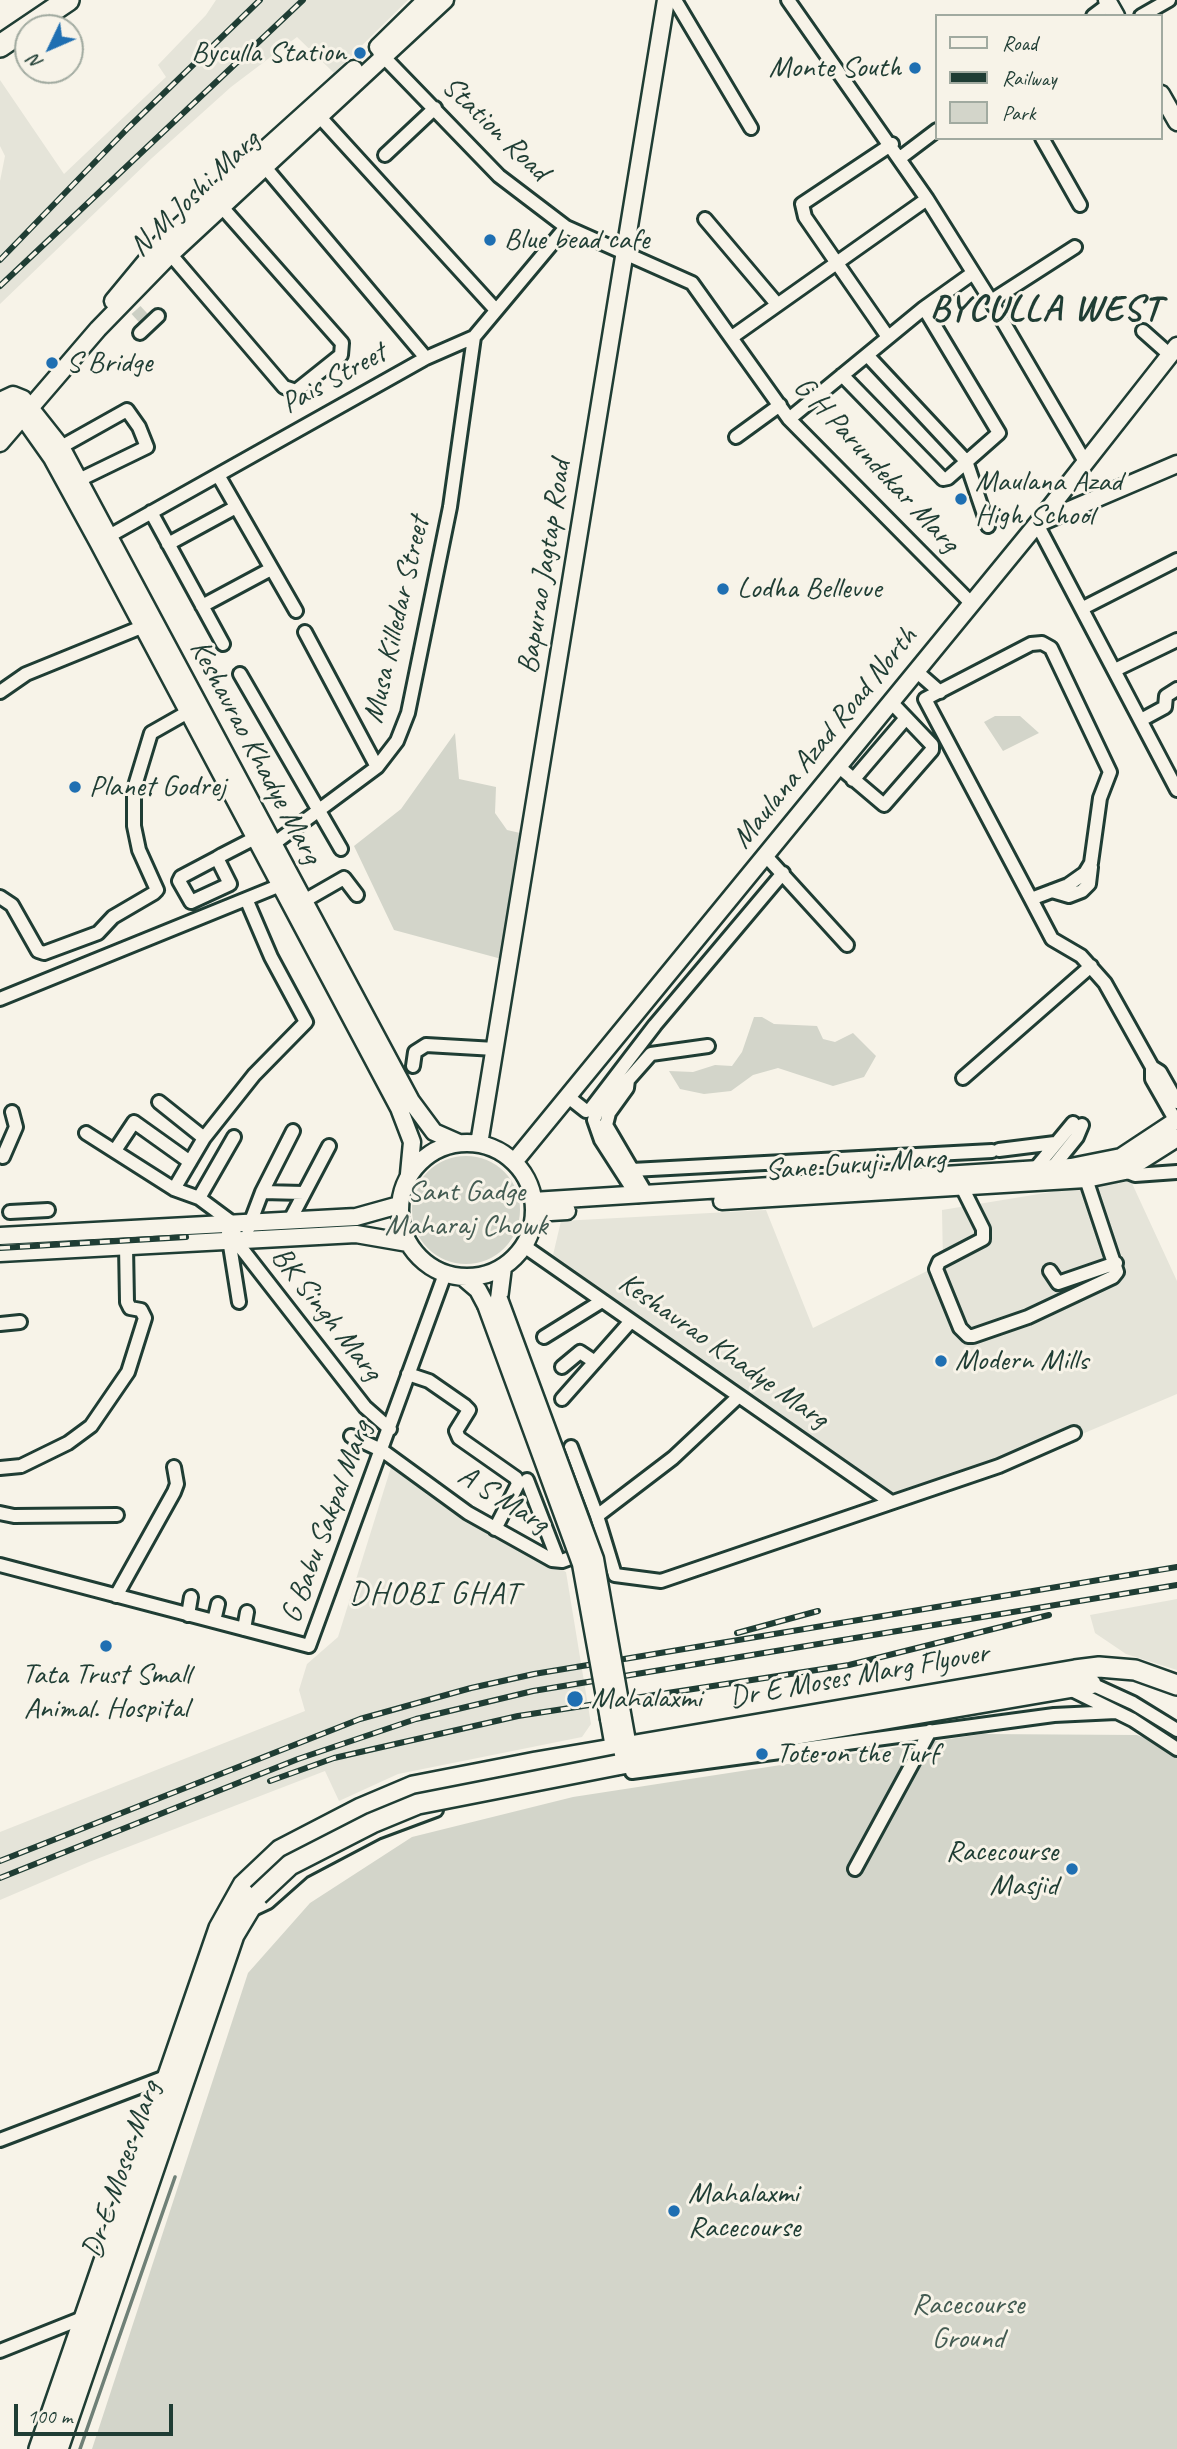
<!DOCTYPE html>
<html>
<head>
<meta charset="utf-8">
<style>
  body { margin:0 }
  #map { position:relative; width:1177px; height:2449px; overflow:hidden; background:#f7f3e8; font-family:Caveat,sans-serif }
  canvas { display:block }
  .legend { position:absolute; left:935px; top:14px; width:228px; height:126px; box-sizing:border-box; background:#f7f3e8; border:2px solid #a1aaa0; margin:0; padding:9px 12px; list-style:none; font-size:21px; color:#1f3d34 }
  .legend li { display:flex; align-items:center; gap:14px; height:35px }
  .legend b { width:35px; border:2px solid #a1aaa0 }
  .north { position:absolute; left:14px; top:14px; width:70px; height:70px; box-sizing:border-box; background:#f7f3e8; border:2px solid #a1aaa0; border-radius:50%; rotate:226deg; font-size:19px; font-weight:700; line-height:28px; text-align:center; color:#1f3d34 }
  .north::after { content:''; display:block; margin:auto; width:24px; height:32px; background:#1f6fb2; clip-path:polygon(50% 0,100% 100%,50% 72%,0 100%) }
  .scale { position:absolute; left:14px; top:2404px; width:159px; height:32px; box-sizing:border-box; border:4px solid #1f3d34; border-top:0; padding-left:9px; font-size:21px; line-height:24px; white-space:nowrap; color:#1f3d34; -webkit-text-stroke:5px #f7f3e8; paint-order:stroke }
</style>
</head>
<body>
<div id="map">
<canvas width="1177" height="2449"></canvas>
<ul class="legend">
<li><b style="height:9px;background:#f7f3e8"></b>Road</li>
<li><b style="height:9px;background:#1f3d34"></b>Railway</li>
<li><b style="height:19px;background:#d3d5ca"></b>Park</li>
</ul>
<div class="north">N</div>
<div class="scale">100 m</div>
</div>
<script>
const ctx = document.querySelector('canvas').getContext('2d');
ctx.lineJoin = 'round';
function paint(path, color) { ctx.fillStyle = color; ctx.fill(path, 'evenodd'); }
const toPath = rows => new Path2D(rows.map(r => 'M' + r).join(''));
function trace(path, color, width, dash) { ctx.strokeStyle = color; ctx.lineWidth = width; ctx.lineCap = dash ? 'butt' : 'round'; ctx.setLineDash(dash || []); ctx.stroke(path); }
function label(font, color, halo, rows, align = 'center') {
  ctx.font = font + ' Caveat,sans-serif'; ctx.lineWidth = 6; ctx.setLineDash([]); ctx.textBaseline = 'middle'; ctx.strokeStyle = halo; ctx.fillStyle = color; for (const [text, x, y, turn = 0] of rows) {
    ctx.save(); ctx.translate(x, y); ctx.rotate((+turn || 0) * Math.PI / 180); ctx.textAlign = isNaN(turn) ? turn : align; if (halo) ctx.strokeText(text, 0, 0); ctx.fillText(text, 0, 0); ctx.restore();
  }
}
const built = toPath([
  [216,0,408,0,334,73,297,37,231,87,152,158,0,304,0,181,5,156,0,146,0,80,64,174,166,77,158,65,206,15],
  [1130,1179,1177,1281,1177,1394,911,1506,553,1255,561,1221,766,1210,813,1328,943,1263,942,1210],
  [393,1461,493,1531,566,1572,591,1724,582,1737,398,1774,339,1801,325,1771,89,1862,0,1900,0,1832,305,1711,299,1690,307,1664,338,1637],
  [1177,1599,1177,1670,1126,1654,1095,1633,1090,1615]
]);
const green = toPath([
  [995,716,1020,716,1039,733,1003,751,984,722],
  [455,733,459,779,496,787,495,813,507,830,529,835,509,961,394,930,354,846,401,809],
  [754,1017,762,1017,774,1024,817,1026,823,1039,835,1042,853,1033,876,1056,864,1077,833,1086,778,1068,753,1075,731,1091,704,1094,680,1089,669,1071,693,1072,715,1065,732,1066,742,1052],
  '412 1210a54 54 0 1 1 108 0a54 54 0 1 1-108 0Z',
  [982,1734,1137,1735,1177,1752,1177,2449,92,2449,248,1973,310,1903,412,1837,573,1797]
]);
const stream = toPath([
  [80,2449,175,2177]
]);
const streetTunnel = toPath([
  [136,310,147,322]
]);
const street = toPath([
  [675,0,751,128],
  [788,0,927,199,991,301,1084,460],
  [1093,16,1109,4],
  [1141,16,1169,0],
  [379,52,499,176,566,227,692,283,789,419,972,604],
  [319,116,495,309],
  [1042,138,1080,205],
  [385,155,435,108],
  [900,158,937,130],
  [259,160,426,358],
  [705,219,777,304],
  [166,249,284,387,296,391,341,355,342,343,221,206],
  [991,301,1075,247],
  [1143,331,1170,355],
  [140,333,158,316],
  [732,337,927,199],
  [888,337,805,217,802,204,892,144],
  [867,355,966,461,988,526],
  [842,375,943,479,948,478,999,433,924,308],
  [789,419,924,308,973,273],
  [736,437,780,405],
  [61,447,127,410,139,427,147,447,79,480],
  [218,475,296,611],
  [151,512,223,644],
  [1037,524,1177,790],
  [102,540,426,358,474,337,566,227],
  [168,544,236,507],
  [202,606,271,569],
  [1083,608,1177,560],
  [305,632,377,767],
  [1115,670,1177,640],
  [916,671,940,692],
  [240,674,341,849],
  [0,692,26,674,149,624],
  [1141,720,1165,707,1166,696,1177,689],
  [838,766,884,805,932,750,932,745,891,702],
  [853,780,906,718],
  [268,848,377,767,397,741,408,713,450,507,474,337],
  [765,855,847,945],
  [217,858,230,884,191,902,179,881,181,877,217,858,222,855,255,838],
  [1052,891,1069,896,1082,891,1089,884,1091,867],
  [0,897,12,905,38,951,44,953,98,933,113,917,154,893,157,890,139,850,134,826,134,789,151,733,195,708],
  [1031,899,1068,885,1085,873,1091,863,1100,798,1110,772,1051,648,1042,643,1031,644,925,699,1031,899,1052,939,1081,956,1105,983,1152,1067,1160,1072,1177,1102],
  [247,901,271,957,306,1022,254,1075,204,1138,174,1189,199,1198,234,1224,235,1240,365,1407,390,1429],
  [297,905,344,878,357,895],
  [0,999,288,882],
  [413,1066,415,1052,426,1045,495,1049],
  [1152,1067,1152,1079,1177,1123],
  [963,1078,1091,966],
  [628,1080,651,1054,708,1046],
  [567,1096,586,1111,590,1110,655,1025,783,873],
  [159,1102,204,1138],
  [86,1133,174,1189],
  [116,1149,134,1122,190,1162],
  [999,1150,1055,1143],
  [3,1157,16,1127,12,1112],
  [1123,1165,1125,1171,1135,1175,1177,1172],
  [1052,1168,1077,1137,1082,1125],
  [1035,1169,1073,1123],
  [632,1170,992,1151],
  [962,1187,983,1229,983,1239,939,1262,936,1269,960,1328,968,1336,973,1336,1028,1317,1113,1277,1117,1272,1083,1170],
  [262,1192,304,1193],
  [637,1196,601,1140,594,1120,599,1107,620,1083,628,1080,627,1088,609,1113,606,1125,647,1195],
  [199,1198,234,1137],
  [10,1212,48,1210],
  [290,1220,329,1146],
  [248,1229,262,1192,293,1131],
  [228,1233,239,1302],
  [524,1246,891,1502],
  [1050,1271,1058,1283,1116,1263],
  [0,1324,20,1322],
  [544,1337,602,1301],
  [562,1367,580,1352,595,1362],
  [408,1374,429,1381,465,1406,469,1410,456,1431,459,1438,516,1478,518,1484,495,1529],
  [562,1399,631,1321],
  [351,1436,383,1451,468,1513,552,1560,562,1561,584,1553],
  [571,1447,597,1516,673,1458,739,1396],
  [0,1468,21,1466,68,1443,91,1426,128,1372,145,1318,141,1310,130,1308,127,1302,126,1246],
  [527,1480,558,1560],
  [0,1513,14,1516,117,1515],
  [597,1516,615,1575,661,1581,999,1466,1074,1433],
  [0,1565,309,1646,445,1274],
  [116,1596,174,1492,177,1484,174,1467],
  [188,1615,191,1597],
  [214,1621,218,1604],
  [244,1629,247,1612],
  [1087,1682,1133,1703,1177,1730],
  [1068,1688,1133,1720,1177,1749],
  [632,1772,1054,1715,1116,1712],
  [855,1869,930,1731],
  [251,1910,268,1902,303,1871,377,1832,436,1810],
  [0,2140,168,2076],
  [0,2351,85,2317]
]);
const secondary = toPath([
  [1107,0,1116,16],
  [378,47,426,0],
  [1161,94,1177,122],
  [113,301,161,243,354,69],
  [0,401,13,395,23,399,61,447,411,1101,434,1132,459,1143],
  [0,409,23,417,52,458,98,542,399,1108,412,1142,409,1174],
  [0,424,17,405],
  [0,443,98,329,171,254,445,0],
  [1039,523,1177,464],
  '400 1210a67 67 0 1 1 134 0a67 67 0 1 1-134 0Z',
  [479,1144,666,0],
  [514,1162,1037,524,1177,346],
  [533,1201,1071,1167,1121,1157,1177,1120],
  [722,1201,1086,1179,1125,1171,1177,1138],
  [534,1213,567,1211],
  [0,1236,356,1217,399,1205],
  [0,1253,356,1234,408,1243],
  [464,1278,478,1290,486,1305],
  [499,1299,503,1267],
  [609,1719,616,1759],
  [623,1719,630,1758]
]);
const primary = toPath([
  [617,1765,1091,1684],
  [39,2449,219,1928,243,1885,280,1850,361,1808,413,1786,536,1762,1075,1670,1099,1667,1135,1670,1177,1685],
  [58,2449,234,1935,258,1895]
]);
const highway = toPath([
  [0,46,68,0]
]);
const rail = toPath([
  [0,260,128,128,260,0],
  [0,286,303,0],
  [0,1248,186,1237],
  [737,1633,818,1611],
  [270,1781,334,1758,518,1716,849,1665,1049,1615],
  [0,1861,360,1719,471,1688,534,1674,1177,1567],
  [0,1878,298,1759,416,1719,533,1691,1177,1585]
]);
const secondaryBridge = toPath([
  [499,1299,595,1559,623,1719],
  [486,1305,581,1564,609,1719]
]);
const primaryBridge = toPath([
  [258,1895,290,1865,372,1823,418,1804,617,1765]
]);
const markers = [
  [360,53,7,"#1f6fb2"],
  [915,68,7,"#1f6fb2"],
  [490,240,7,"#1f6fb2"],
  [52,363,7,"#1f6fb2"],
  [961,499,7,"#1f6fb2"],
  [723,589,7,"#1f6fb2"],
  [75,787,7,"#1f6fb2"],
  [941,1361,7,"#1f6fb2"],
  [106,1646,7,"#1f6fb2"],
  [575,1699,9,"#1f6fb2"],
  [762,1754,7,"#1f6fb2"],
  [1072,1869,7,"#1f6fb2"],
  [674,2211,7,"#1f6fb2"]
];
const poiNames = [
  ["Byculla Station",346,53,"right"],
  ["Monte South",901,68,"right"],
  ["Blue bead cafe",504,240],
  ["S Bridge",66,363],
  ["Maulana Azad",975,482],
  ["High School",975,516],
  ["Lodha Bellevue",737,589],
  ["Planet Godrej",89,787],
  ["Modern Mills",955,1361],
  ["Tata Trust Small",106,1675,"center"],
  ["Animal. Hospital",106,1709,"center"],
  ["Mahalaxmi",591,1699],
  ["Tote on the Turf",776,1754],
  ["Racecourse",1058,1852,"right"],
  ["Masjid",1058,1886,"right"],
  ["Mahalaxmi",688,2194],
  ["Racecourse",688,2228]
];
const streetNames = [
  ["Station Road",495,129,44],
  ["N M Joshi Marg",195,194,-44],
  ["Pais Street",334,379,-29],
  ["G H Parundekar Marg",876,465,47],
  ["Bapurao Jagtap Road",545,567,-81],
  ["Musa Killedar Street",397,620,-77],
  ["Maulana Azad Road North",825,738,-51],
  ["Keshavrao Khadye Marg",255,752,62],
  ["Sane Guruji Marg",855,1165,-4],
  ["BK Singh Marg",326,1314,52],
  ["Keshavrao Khadye Marg",723,1351,35],
  ["A S Marg",503,1500,32],
  ["G Babu Sakpal Marg",327,1522,-70],
  ["Dr E Moses Marg Flyover",859,1676,-10],
  ["Dr E Moses Marg",122,2170,-71]
];
const parkNames = [
  ["Sant Gadge",466,1192],
  ["Maharaj Chowk",466,1226],
  ["Racecourse",968,2305],
  ["Ground",968,2339]
];
const neighbourhoodNames = [
  ["DHOBI GHAT",435,1595]
];
const districtNames = [
  ["BYCULLA WEST",1046,310]
];
paint(built, '#e5e4d9');
paint(green, '#d3d5ca');
trace(stream, '#6f8077', 3.5);
trace(streetTunnel, '#cccfc4', 12, [12, 6]);
trace(street, '#1f3d34', 18);
trace(secondary, '#1f3d34', 21);
trace(primary, '#1f3d34', 24);
trace(highway, '#1f3d34', 26);
trace(street, '#f7f3e8', 12);
trace(secondary, '#f7f3e8', 16);
trace(primary, '#f7f3e8', 19);
trace(highway, '#f7f3e8', 21);
trace(rail, '#1f3d34', 6);
trace(rail, '#f7f3e8', 3.5, [10]);
trace(secondaryBridge, '#1f3d34', 21, []);
trace(primaryBridge, '#1f3d34', 24, []);
trace(secondaryBridge, '#f7f3e8', 16);
trace(primaryBridge, '#f7f3e8', 19);
for (const [x, y, r, color] of markers) { const dot = new Path2D(); dot.arc(x, y, r, 0, 2 * Math.PI); ctx.fillStyle = color; ctx.fill(dot); trace(dot, '#f7f3e8', 2.5); }
label('30px', '#1f3d34', '#f7f3e8', poiNames, 'left');
label('30px', '#1f3d34', '#f7f3e8', streetNames);
label('30px', '#435b52', '#f7f3e8', parkNames);
ctx.letterSpacing = '2px';
label('32px', '#1f3d34', '#f7f3e8', neighbourhoodNames);
ctx.letterSpacing = '0px';
ctx.letterSpacing = '2px';
label('bold 37px', '#1f3d34', '#f7f3e8', districtNames);
ctx.letterSpacing = '0px';
</script>
</body>
</html>
